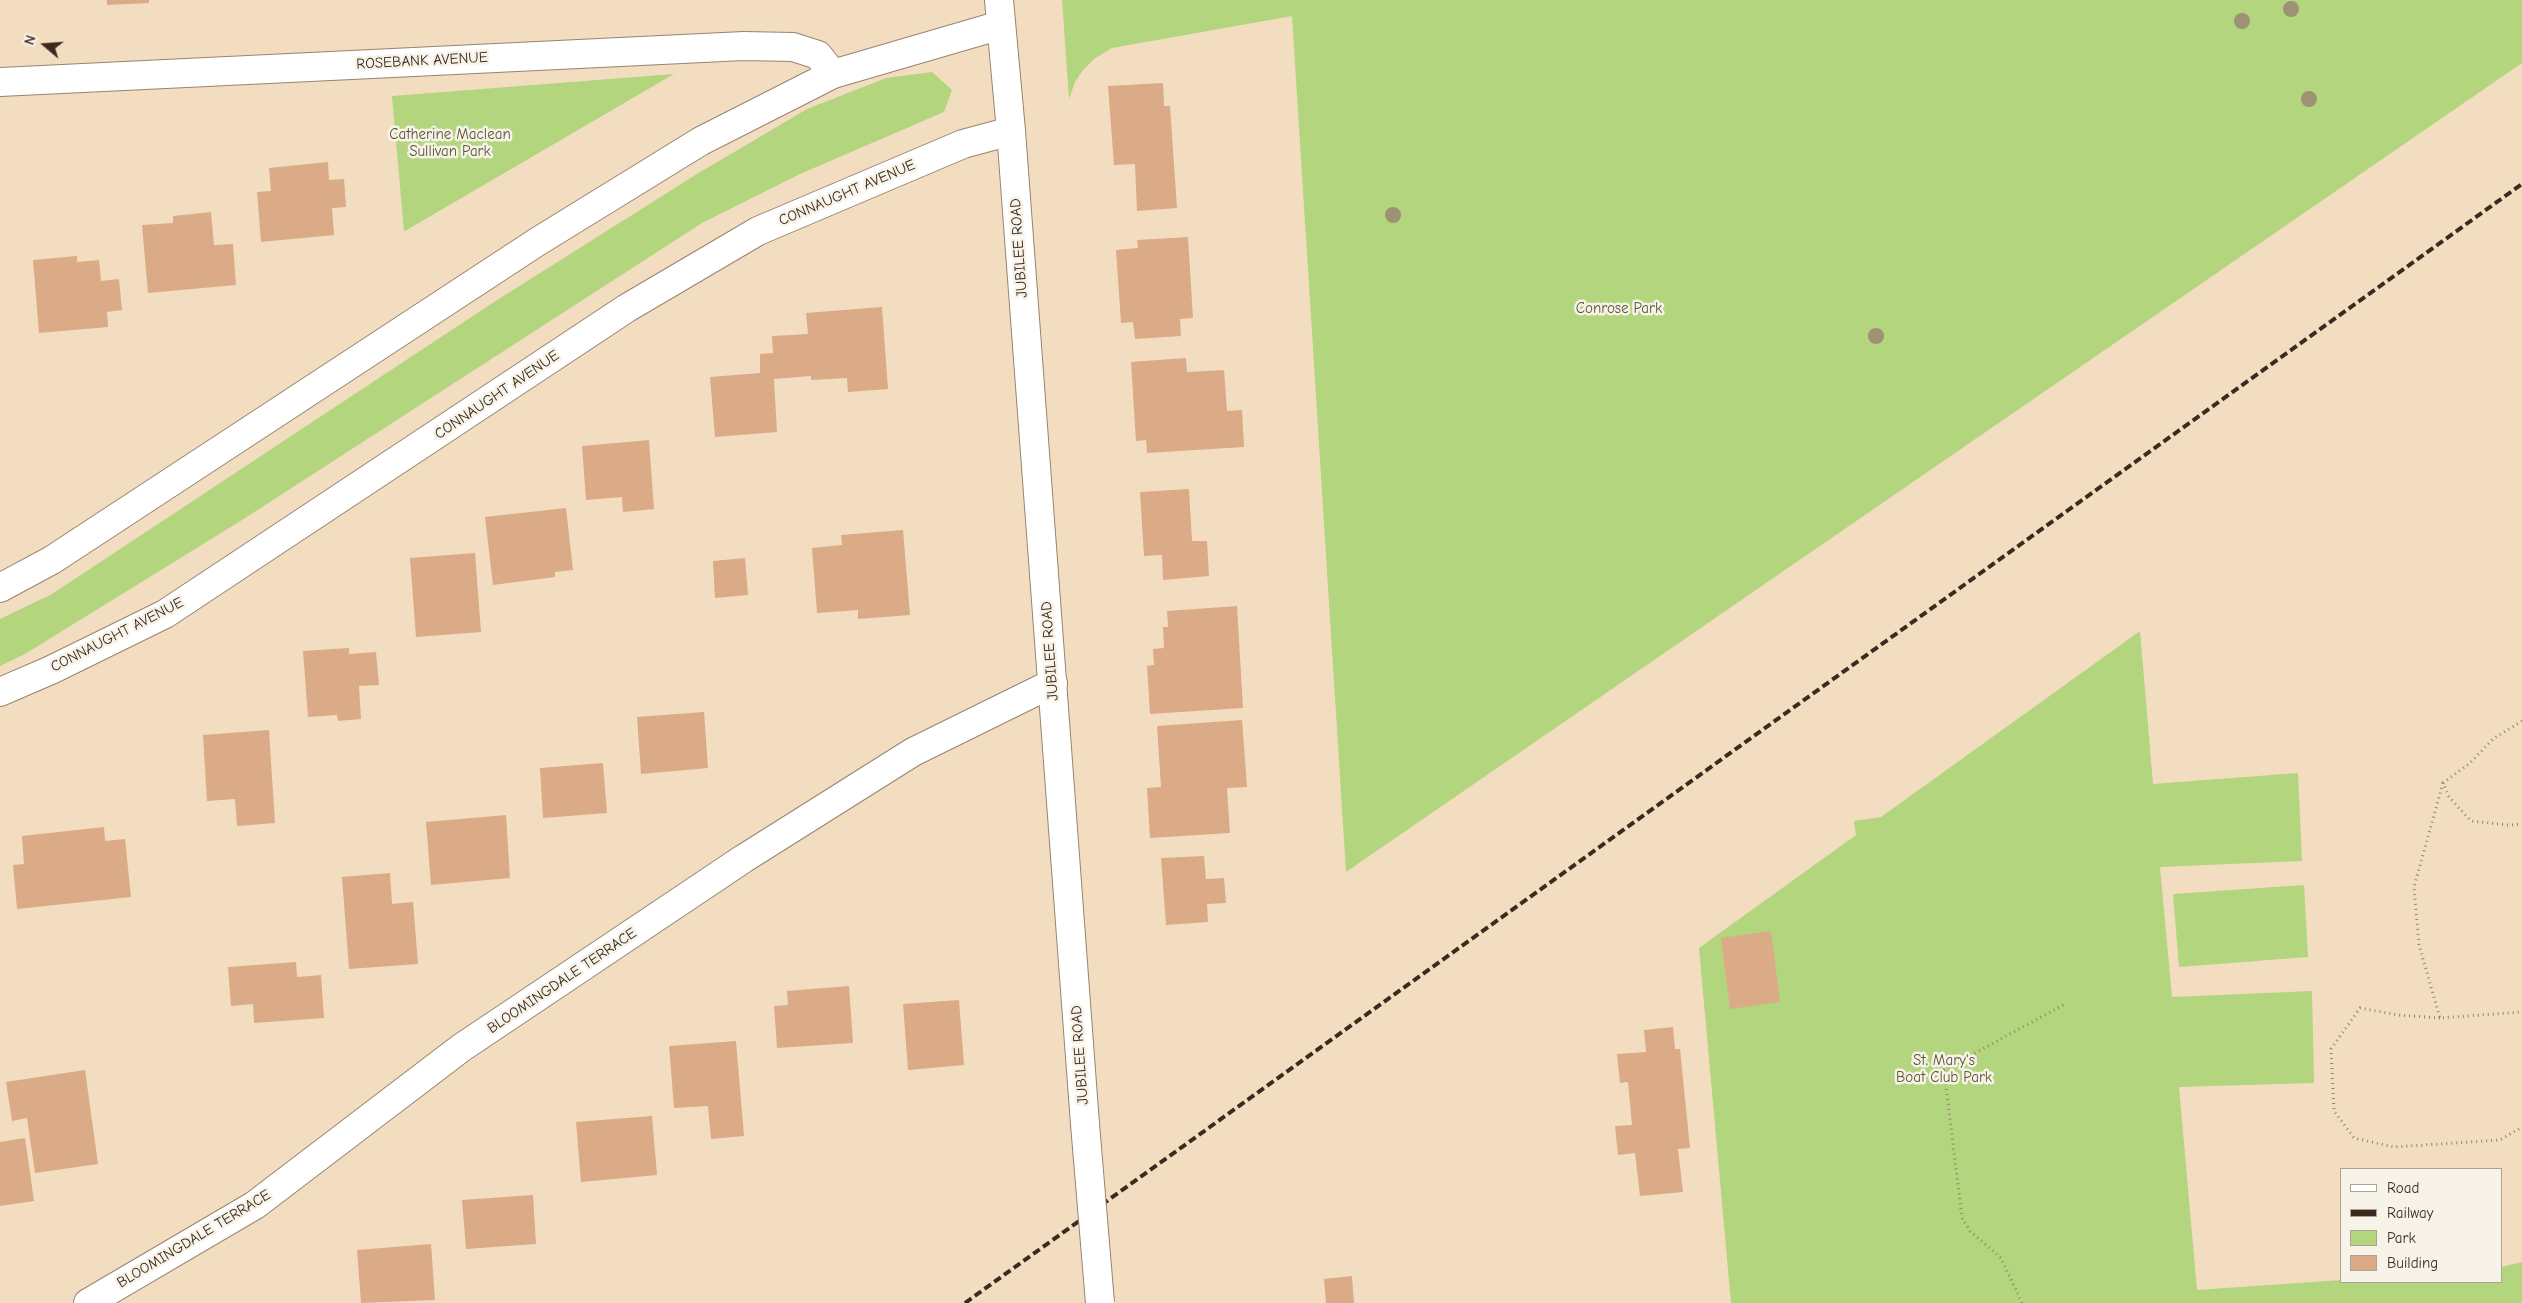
<!DOCTYPE html>
<html>
<head>
<meta charset="utf-8">
<style>
  body { margin:0 }
  #map { position:relative; width:2522px; height:1303px; overflow:hidden; background:#f3ddc0; font-family:"Comic Neue",sans-serif }
  canvas { display:block }
  .legend { position:absolute; left:2340px; top:1168px; width:162px; height:115px; box-sizing:border-box; background:#f7f3e8; border:1px solid #aca397; margin:0; padding:6px 9px; list-style:none; font-size:15px; color:#3b2a1e }
  .legend li { display:flex; align-items:center; gap:10px; height:25px }
  .legend b { width:25px; border:1px solid #aca397 }
  .north { position:absolute; left:20px; top:20px; width:50px; height:50px; -webkit-text-stroke:4px #f7f3e8; paint-order:stroke; rotate:288deg; font-size:14px; font-weight:700; line-height:20px; text-align:center; color:#3b2a1e }
  .north::after { content:''; display:block; margin:auto; width:18px; height:22px; background:#3b2a1e; clip-path:polygon(50% 0,100% 100%,50% 72%,0 100%) }
</style>
</head>
<body>
<div id="map">
<canvas width="2522" height="1303"></canvas>
<ul class="legend">
<li><b style="height:6px;background:#fff"></b>Road</li>
<li><b style="height:6px;background:#3b2a1e"></b>Railway</li>
<li><b style="height:14px;background:#b2d57e"></b>Park</li>
<li><b style="height:14px;background:#daab86"></b>Building</li>
</ul>
<div class="north">N</div>
</div>
<script>
const ctx = document.querySelector('canvas').getContext('2d');
ctx.lineJoin = 'round';
function paint(path, color) { ctx.fillStyle = color; ctx.fill(path, 'evenodd'); }
const toPath = rows => new Path2D(rows.map(r => 'M' + r).join(''));
function trace(path, color, width, dash) { ctx.strokeStyle = color; ctx.lineWidth = width; ctx.lineCap = dash ? 'butt' : 'round'; ctx.setLineDash(dash || []); ctx.stroke(path); }
function label(font, color, halo, rows, align = 'center') {
  ctx.font = font + ' "Comic Neue",sans-serif'; ctx.lineWidth = 5; ctx.setLineDash([]); ctx.textBaseline = 'middle'; ctx.strokeStyle = halo; ctx.fillStyle = color; for (const [text, x, y, turn = 0] of rows) {
    ctx.save(); ctx.translate(x, y); ctx.rotate((+turn || 0) * Math.PI / 180); ctx.textAlign = isNaN(turn) ? turn : align; if (halo) ctx.strokeText(text, 0, 0); ctx.fillText(text, 0, 0); ctx.restore();
  }
}
const green = toPath([
  [1062,0,2522,0,2522,63,1346,872,1292,16,1112,48,1094,59,1083,70,1075,82,1069,99],
  [932,72,952,90,944,112,800,174,702,223,242,520,25,654,0,666,0,619,52,594,494,302,697,174,807,109,886,78],
  [674,74,405,231,404,231,392,96],
  [2140,631,2153,784,2298,773,2302,861,2160,867,2172,997,2312,991,2314,1083,2179,1087,2197,1290,2341,1280,2501,1282,2501,1267,2522,1262,2522,1303,1731,1303,1699,948,1856,835,1854,821,1881,817],
  [2304,885,2308,957,2179,967,2173,894]
]);
const building = toPath([
  [107,0,149,0,149,3,107,5],
  [1163,83,1164,106,1170,106,1177,208,1137,211,1135,164,1114,165,1108,86],
  [328,162,329,180,344,179,346,207,332,208,334,235,261,242,257,192,271,191,269,168],
  [211,212,214,245,233,244,236,285,148,293,142,225,173,223,173,216],
  [1188,237,1193,318,1180,319,1181,336,1135,339,1133,322,1121,323,1116,250,1138,248,1137,240],
  [77,256,77,262,99,260,101,281,119,279,122,310,107,312,108,327,39,333,33,260],
  [882,307,888,389,848,392,847,378,811,380,811,376,774,379,777,432,715,437,710,377,760,373,760,354,773,353,772,336,808,334,806,313],
  [1186,358,1187,372,1224,370,1227,411,1242,410,1244,447,1147,453,1146,440,1136,441,1131,362],
  [649,440,654,509,623,512,622,497,586,500,582,446],
  [1189,489,1192,541,1207,541,1209,576,1163,580,1162,555,1144,556,1140,492],
  [566,508,573,570,555,572,555,577,493,585,485,517],
  [903,530,910,615,858,619,858,610,817,613,812,548,842,545,841,535],
  [475,553,481,632,416,637,410,558],
  [745,558,748,595,715,598,713,561],
  [1237,606,1243,708,1150,714,1147,666,1154,665,1153,649,1164,648,1163,627,1168,627,1167,611],
  [349,648,349,654,376,652,379,685,359,686,361,719,338,721,337,715,308,717,303,651],
  [704,712,708,768,641,774,637,717],
  [1242,720,1247,787,1227,788,1230,833,1150,838,1147,788,1161,787,1157,726],
  [269,730,275,823,237,826,235,799,207,801,203,735],
  [603,763,607,813,543,818,540,768],
  [506,815,510,878,431,885,426,822],
  [104,827,105,841,125,839,131,897,17,909,13,865,24,864,22,836],
  [1204,856,1206,879,1224,878,1226,903,1207,904,1208,922,1166,925,1161,858],
  [390,873,392,904,413,902,418,964,349,969,342,877],
  [1771,931,1780,1002,1730,1009,1721,938],
  [296,962,297,977,321,975,324,1018,254,1023,253,1004,231,1006,228,967],
  [849,986,853,1043,777,1048,774,1006,788,1005,787,991],
  [959,1000,964,1065,908,1070,903,1004],
  [1673,1027,1675,1049,1680,1049,1690,1148,1678,1149,1683,1192,1640,1196,1635,1153,1618,1155,1615,1126,1632,1125,1628,1082,1620,1083,1617,1054,1646,1052,1644,1030],
  [736,1041,744,1136,711,1139,708,1106,674,1108,669,1046],
  [85,1070,98,1164,35,1173,27,1118,12,1121,6,1082],
  [652,1116,657,1175,581,1182,576,1122],
  [25,1138,34,1201,0,1206,0,1142],
  [533,1195,536,1244,466,1249,462,1200],
  [431,1244,435,1300,361,1303,357,1250],
  [1352,1276,1354,1303,1326,1303,1324,1279]
]);
const path = toPath([
  [2522,721,2493,739,2470,763,2443,783,2449,797,2471,821,2508,825,2522,824],
  [2443,783,2414,887,2419,945,2440,1018,2522,1012],
  [2440,1018,2398,1015,2360,1008,2331,1049,2334,1111,2354,1138,2394,1147,2500,1140,2522,1127],
  [2022,1303,2001,1258,1970,1231,1962,1218,1944,1070,2065,1004]
]);
const minor = toPath([
  [0,82,744,46,793,47,818,55,833,74],
  [88,1303,255,1205,461,1048,743,859,913,752,1053,683]
]);
const tertiary = toPath([
  [1011,131,1085,1124]
]);
const secondary = toPath([
  [0,588,52,560,537,242,701,141,833,74,1001,25],
  [0,692,51,670,165,614,627,308,758,231,963,144,1011,131,999,0]
]);
const rail = toPath([
  [965,1303,2522,184]
]);
const tertiaryBridge = toPath([
  [1085,1124,1100,1303]
]);
const trees = [
  [2291,9],
  [2242,21],
  [2309,99],
  [1393,215],
  [1876,336]
];
const streetNames = [
  ["ROSEBANK AVENUE",422,61,-3],
  ["CONNAUGHT AVENUE",847,193,-23],
  ["JUBILEE ROAD",1019,248,-94],
  ["CONNAUGHT AVENUE",497,395,-34],
  ["CONNAUGHT AVENUE",117,635,-27],
  ["JUBILEE ROAD",1050,651,-94],
  ["BLOOMINGDALE TERRACE",562,981,-34],
  ["JUBILEE ROAD",1080,1055,-94],
  ["BLOOMINGDALE TERRACE",194,1239,-31]
];
const parkNames = [
  ["Catherine Maclean",450,135],
  ["Sullivan Park",450,152],
  ["Conrose Park",1619,309],
  ["St. Mary's",1944,1061],
  ["Boat Club Park",1944,1078]
];
paint(green, '#b2d57e');
paint(building, '#daab86');
trace(minor, '#97846f', 30);
trace(tertiary, '#97846f', 30);
trace(secondary, '#97846f', 30);
trace(path, '#97846f', 3, [1, 4]);
trace(minor, '#fff', 28);
trace(tertiary, '#fff', 28);
trace(secondary, '#fff', 28);
trace(rail, '#3b2a1e', 4, [8, 4]);
trace(tertiaryBridge, '#97846f', 30, []);
trace(tertiaryBridge, '#fff', 28);
ctx.fillStyle = '#9e9274';
for (const [x, y] of trees) { ctx.beginPath(); ctx.arc(x, y, 8, 0, 2 * Math.PI); ctx.fill(); }
label('15px', '#3b2a1e', '#f7f3e8', streetNames);
label('15px', '#595536', '#f7f3e8', parkNames);
</script>
</body>
</html>
